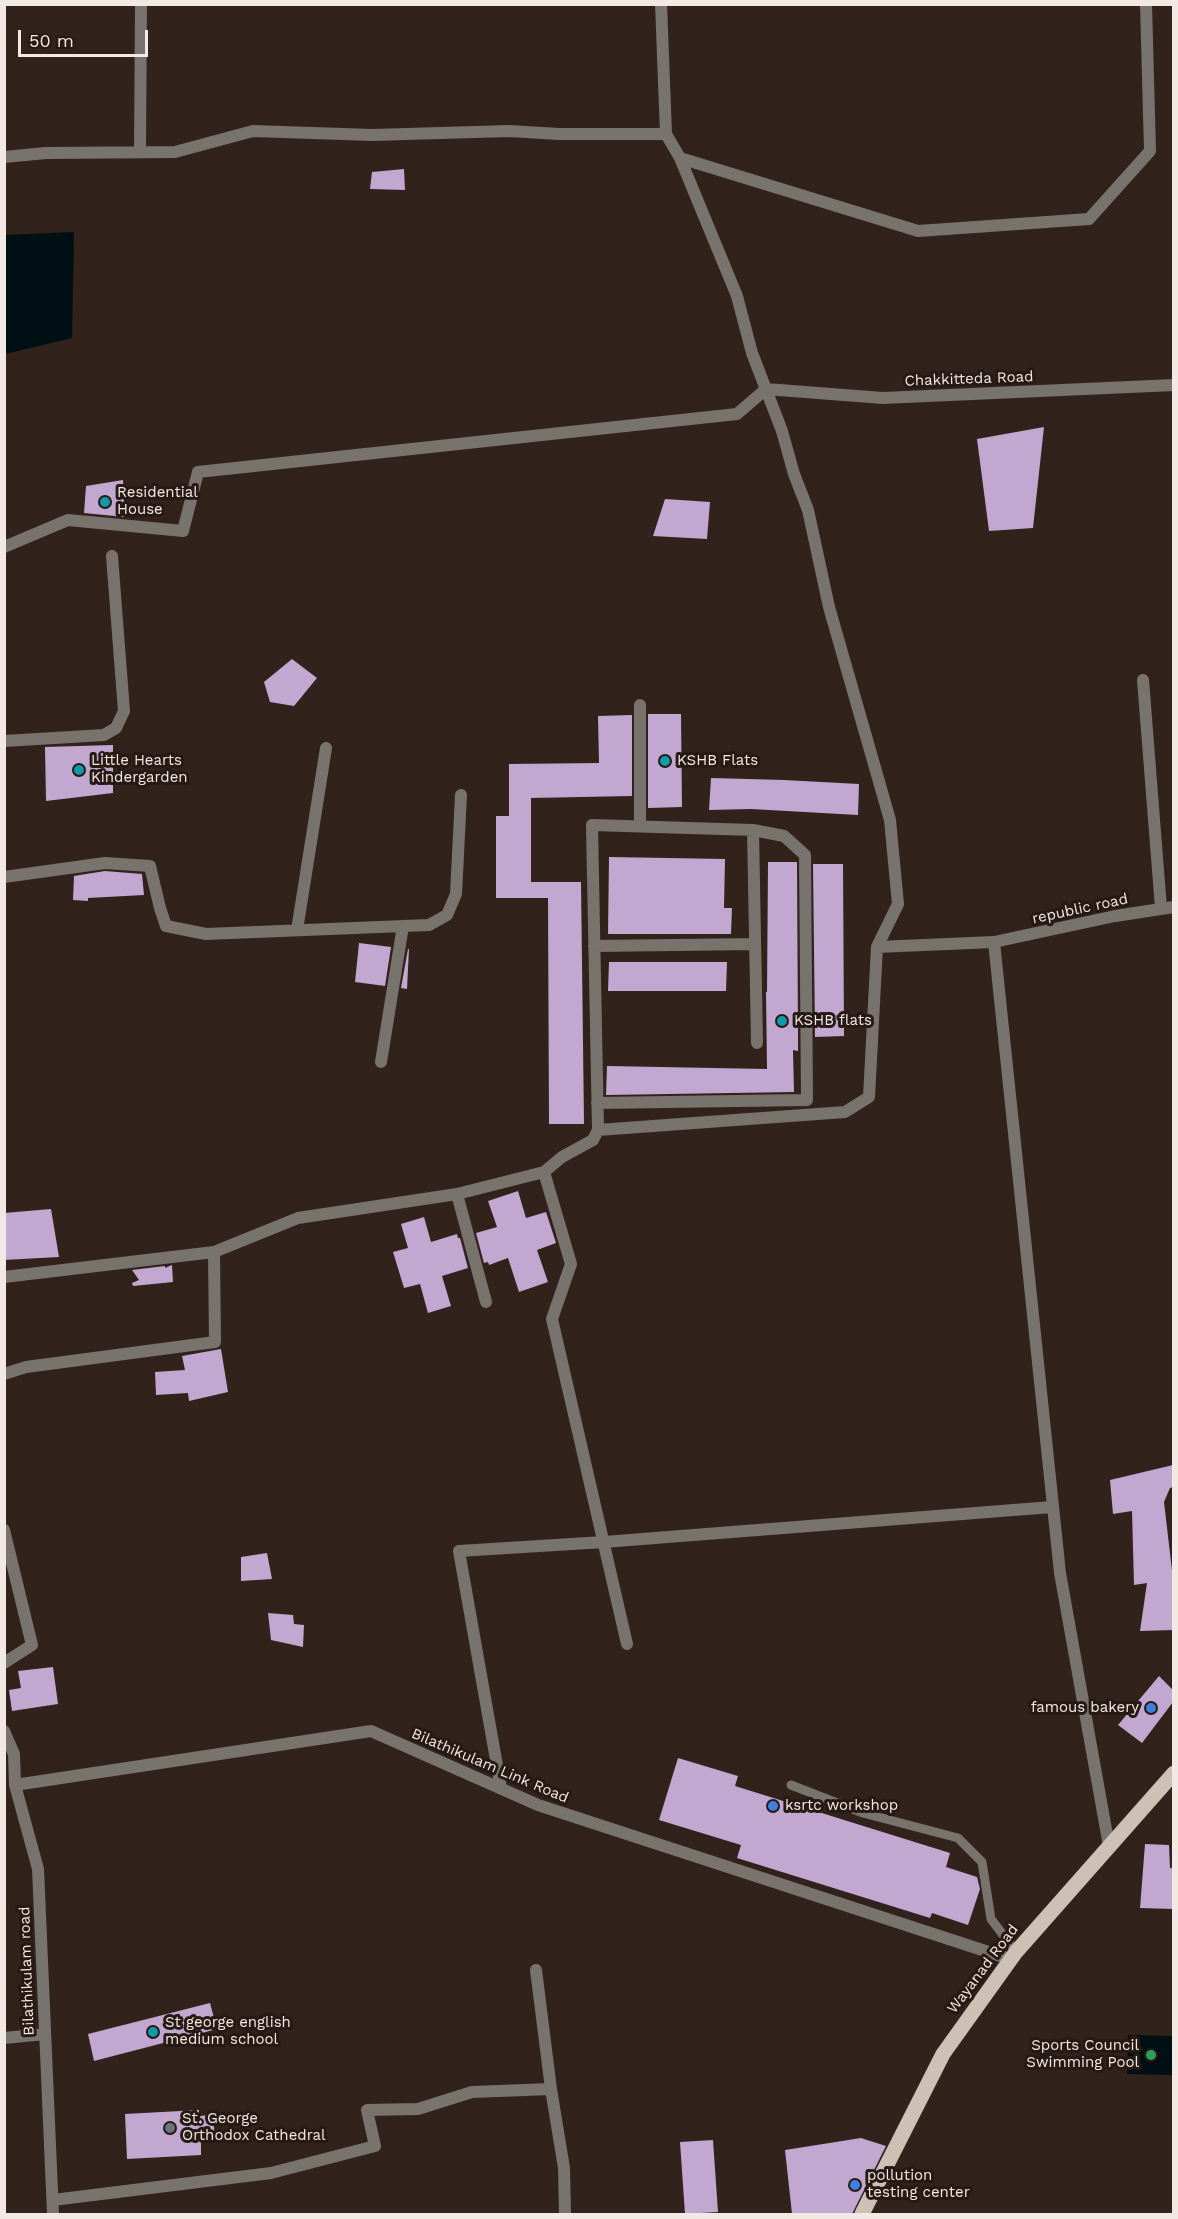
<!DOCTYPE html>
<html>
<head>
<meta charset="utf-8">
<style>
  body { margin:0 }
  #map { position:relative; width:1178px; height:2219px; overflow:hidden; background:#31221c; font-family:"Work Sans",sans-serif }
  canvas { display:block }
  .frame { position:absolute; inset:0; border:6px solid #f2e8e4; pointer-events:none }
  .scale { position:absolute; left:18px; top:30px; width:130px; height:27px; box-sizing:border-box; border:3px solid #f2e8e4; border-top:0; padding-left:8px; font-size:18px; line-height:21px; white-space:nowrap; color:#f2e8e4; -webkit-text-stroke:4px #271913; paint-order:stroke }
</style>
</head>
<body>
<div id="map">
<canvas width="1178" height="2219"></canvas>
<div class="frame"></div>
<div class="scale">50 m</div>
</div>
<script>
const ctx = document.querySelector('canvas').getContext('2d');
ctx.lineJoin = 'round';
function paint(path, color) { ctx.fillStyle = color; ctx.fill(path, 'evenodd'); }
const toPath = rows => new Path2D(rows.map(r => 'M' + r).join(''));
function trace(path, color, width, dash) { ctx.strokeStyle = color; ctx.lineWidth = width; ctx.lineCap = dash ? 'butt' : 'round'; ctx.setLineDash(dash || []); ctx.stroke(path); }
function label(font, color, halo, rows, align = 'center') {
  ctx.font = font + ' "Work Sans",sans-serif'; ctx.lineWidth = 6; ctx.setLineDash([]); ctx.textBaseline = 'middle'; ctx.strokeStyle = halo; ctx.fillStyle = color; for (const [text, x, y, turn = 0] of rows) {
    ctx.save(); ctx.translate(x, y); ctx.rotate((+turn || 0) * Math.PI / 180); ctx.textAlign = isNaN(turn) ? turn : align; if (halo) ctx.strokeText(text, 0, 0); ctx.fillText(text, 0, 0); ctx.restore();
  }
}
const water = toPath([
  [74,232,72,338,5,354,5,235],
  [1128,2035,1173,2036,1173,2075,1127,2074]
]);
const building = toPath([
  [404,169,405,190,370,189,372,172],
  [1044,427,1033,528,989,531,977,439],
  [123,480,125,517,84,513,86,486],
  [665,499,710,502,707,539,653,536],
  [292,659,317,678,294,706,270,702,264,682],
  [648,714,681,714,682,807,648,808],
  [632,715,632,796,531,798,531,882,581,882,584,1124,549,1124,548,898,496,898,496,816,509,816,509,764,599,763,598,716],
  [113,745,113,793,46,801,45,747],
  [711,778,784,780,859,784,858,815,751,809,709,810],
  [609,857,725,859,724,908,732,908,731,934,608,934],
  [768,862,797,862,798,1037,798,1051,793,1050,794,1092,606,1095,607,1066,767,1069,766,992,767,992],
  [813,864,843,864,844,1036,815,1037],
  [105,871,142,874,144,895,88,898,88,901,73,900,74,876],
  [359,943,391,947,385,986,355,982],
  [408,949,409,949,407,989,401,988],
  [609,962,727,962,726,991,608,991],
  [518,1191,526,1218,546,1212,556,1243,537,1250,548,1282,519,1292,508,1258,489,1265,488,1262,484,1263,476,1233,497,1227,488,1201],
  [51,1209,59,1257,4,1260,4,1213],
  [424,1217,431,1242,457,1234,458,1238,460,1238,468,1268,442,1276,451,1306,428,1313,420,1284,404,1288,393,1252,408,1248,401,1224],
  [172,1265,173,1282,133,1286,132,1283,139,1280,132,1270,165,1266,165,1268],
  [221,1349,228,1392,189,1401,188,1393,156,1395,155,1372,185,1370,182,1356],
  [1173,1465,1173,1487,1170,1488,1164,1502,1173,1579,1173,1630,1140,1631,1147,1583,1134,1585,1132,1511,1113,1514,1110,1480],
  [267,1553,272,1579,241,1581,241,1557],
  [268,1613,293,1615,294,1624,304,1625,303,1647,271,1640],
  [53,1667,58,1704,12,1711,9,1690,21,1688,18,1671],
  [1159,1676,1173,1690,1173,1702,1142,1743,1118,1725],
  [678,1758,738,1776,735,1786,950,1853,946,1867,977,1877,980,1889,968,1925,932,1913,930,1918,737,1858,741,1845,659,1820],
  [1145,1844,1169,1845,1170,1868,1173,1868,1173,1909,1140,1908],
  [210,2003,217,2029,94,2061,88,2034],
  [199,2110,199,2116,213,2115,215,2140,201,2141,201,2155,127,2159,125,2114],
  [861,2138,886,2146,852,2214,792,2214,785,2150],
  [713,2140,718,2212,685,2214,680,2142]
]);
const lane = toPath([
  [791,1785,863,1813,958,1838,982,1862,991,1919,1016,1952]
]);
const street = toPath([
  [661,4,666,134],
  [140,151,141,4],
  [4,157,46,153,175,152,253,131,372,135,509,131,559,134,666,134,680,158,737,296,752,353,782,431,794,474,808,510,829,607,890,820,898,904,877,947,869,1097,845,1112,598,1130,593,1140,562,1157,544,1172,457,1194],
  [680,158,918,231,1089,219,1150,151,1146,4],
  [4,547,68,520,183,531,198,472,737,414,766,389,883,398,1174,385],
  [1143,680,1161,908],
  [4,741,104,735,116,728,124,711,112,556],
  [640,826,640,705],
  [4,877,105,863,150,866,160,908,166,926,206,934,429,925,447,915,456,894,461,795],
  [297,930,326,748],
  [994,942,1115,916,1174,907],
  [594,946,755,944],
  [877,947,994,942,1060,1573,1109,1846],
  [381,1062,403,926],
  [597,1103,807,1100,805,855,784,836,753,830],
  [598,1130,592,825,753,830,757,1043],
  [544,1172,571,1264,552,1319,627,1644],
  [4,1277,214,1252],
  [4,1374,26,1367,215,1342,214,1252,298,1218,457,1194,486,1302],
  [4,1530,32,1645,4,1663],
  [4,1731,14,1754,15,1785,38,1869,53,2214],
  [15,1785,371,1731,538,1805,1010,1959],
  [501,1788,459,1551,604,1542,1052,1507],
  [536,1970,551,2089],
  [4,2038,45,2034],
  [53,2200,271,2173,375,2146,367,2110,418,2109,472,2092,551,2089,564,2168,565,2214]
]);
const primary = toPath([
  [862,2214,943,2054,1016,1952,1174,1773]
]);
const markers = [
  [105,502,6,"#0f9aa8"],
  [665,761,6,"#0f9aa8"],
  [79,770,6,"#0f9aa8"],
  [782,1021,6,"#0f9aa8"],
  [1151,1708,6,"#3f7fe0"],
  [773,1806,6,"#3f7fe0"],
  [153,2032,6,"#0f9aa8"],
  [1151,2055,6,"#2e9e5b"],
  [170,2128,6,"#6b7280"],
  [855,2185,6,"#3f7fe0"]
];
const streetNames = [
  ["Chakkitteda Road",969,379,-2],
  ["republic road",1080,909,-12],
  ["Bilathikulam Link Road",490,1766,23],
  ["Wayanad Road",983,1969,-53],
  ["Bilathikulam road",27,1971,-92]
];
const poiNames = [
  ["Residential",117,493],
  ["House",117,510],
  ["Little Hearts",91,761],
  ["Kindergarden",91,778],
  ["KSHB Flats",677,761],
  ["KSHB flats",794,1021],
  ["famous bakery",1139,1708,"right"],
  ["ksrtc workshop",785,1806],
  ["St george english",165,2023],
  ["medium school",165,2040],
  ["Sports Council",1139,2046,"right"],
  ["Swimming Pool",1139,2063,"right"],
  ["St. George",182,2119],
  ["Orthodox Cathedral",182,2136],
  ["pollution",867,2176],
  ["testing center",867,2193]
];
paint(water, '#000f13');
paint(building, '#c2a7d0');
trace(lane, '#79736d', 9);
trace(street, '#79736d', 12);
trace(primary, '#cdc1b5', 15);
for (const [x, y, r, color] of markers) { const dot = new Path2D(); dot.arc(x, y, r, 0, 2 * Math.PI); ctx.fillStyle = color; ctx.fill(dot); trace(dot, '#271913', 2); }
label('15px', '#f2e8e4', '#271913', streetNames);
label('15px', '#f2e8e4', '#271913', poiNames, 'left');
</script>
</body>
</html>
